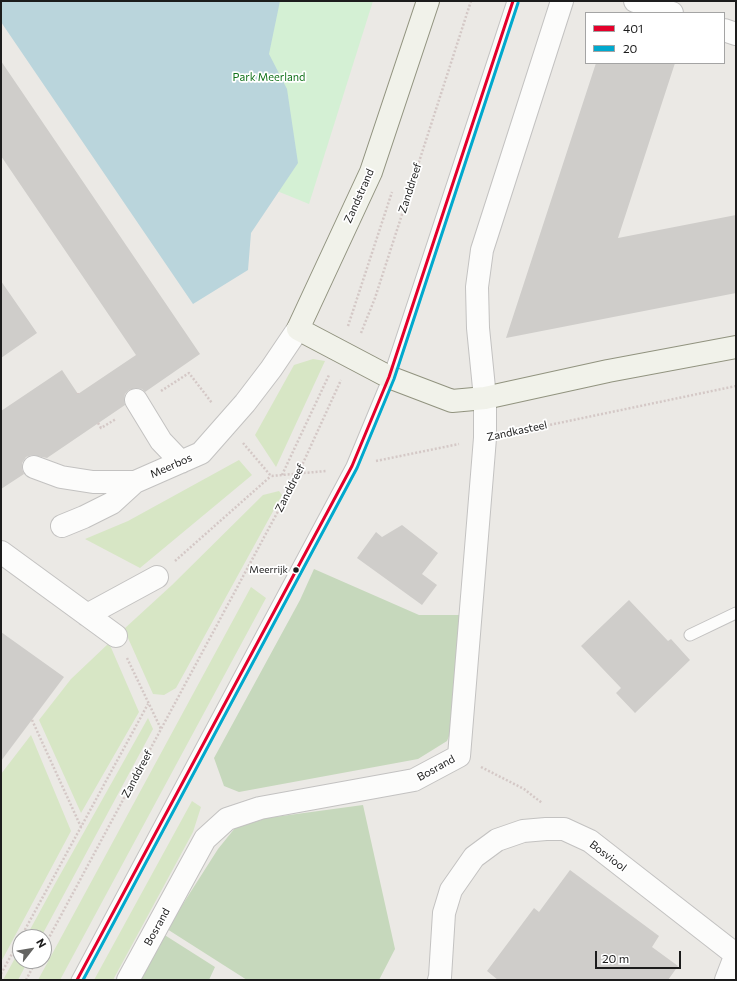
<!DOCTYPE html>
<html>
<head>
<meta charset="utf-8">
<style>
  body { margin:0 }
  #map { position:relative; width:737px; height:981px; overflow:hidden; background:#ebe9e5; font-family:Commissioner,sans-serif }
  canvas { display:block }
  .frame { position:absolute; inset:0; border:2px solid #1c1c1c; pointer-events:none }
  .legend { position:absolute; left:585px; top:12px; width:140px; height:52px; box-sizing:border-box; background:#fff; border:1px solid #a4a4a4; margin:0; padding:5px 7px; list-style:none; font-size:12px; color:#1c1c1c }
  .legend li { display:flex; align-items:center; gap:8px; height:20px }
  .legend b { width:20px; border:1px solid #a4a4a4 }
  .north { position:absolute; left:12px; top:929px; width:40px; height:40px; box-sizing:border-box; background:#fff; border:1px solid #a4a4a4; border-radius:50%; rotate:59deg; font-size:11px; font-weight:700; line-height:16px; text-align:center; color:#1c1c1c }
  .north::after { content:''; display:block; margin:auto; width:14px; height:18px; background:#646462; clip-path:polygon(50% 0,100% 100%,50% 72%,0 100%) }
  .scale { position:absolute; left:595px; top:951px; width:86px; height:18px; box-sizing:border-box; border:2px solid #1c1c1c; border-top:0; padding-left:5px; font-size:12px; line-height:14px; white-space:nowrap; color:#1c1c1c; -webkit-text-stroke:3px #fff; paint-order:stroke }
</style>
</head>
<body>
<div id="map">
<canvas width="737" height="981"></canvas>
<div class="frame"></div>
<ul class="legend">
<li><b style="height:5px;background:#e4002b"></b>401</li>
<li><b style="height:5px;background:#00a9ce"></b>20</li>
</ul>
<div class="north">N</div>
<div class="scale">20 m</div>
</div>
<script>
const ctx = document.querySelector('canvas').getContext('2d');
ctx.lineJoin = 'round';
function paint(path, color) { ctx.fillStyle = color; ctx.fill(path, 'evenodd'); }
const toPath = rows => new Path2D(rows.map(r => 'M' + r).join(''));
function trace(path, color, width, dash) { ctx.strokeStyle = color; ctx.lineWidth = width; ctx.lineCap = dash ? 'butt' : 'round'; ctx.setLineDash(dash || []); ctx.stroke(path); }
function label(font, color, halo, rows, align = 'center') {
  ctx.font = font + ' Commissioner,sans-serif'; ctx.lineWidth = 3.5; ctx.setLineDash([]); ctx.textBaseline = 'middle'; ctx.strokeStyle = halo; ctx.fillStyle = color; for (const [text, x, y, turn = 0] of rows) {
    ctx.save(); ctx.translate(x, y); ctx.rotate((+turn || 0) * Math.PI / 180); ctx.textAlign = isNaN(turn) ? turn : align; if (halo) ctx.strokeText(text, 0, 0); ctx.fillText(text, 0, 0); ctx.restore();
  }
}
const grass = toPath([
  [313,359,325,361,276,467,255,435,294,365],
  [239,460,252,475,140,568,85,539,128,521],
  [279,491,282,495,176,688,164,695,153,694,124,629,172,585,263,495],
  [251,587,266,598,60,980,38,980],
  [109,643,139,712,81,813,39,720,71,679],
  [148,718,153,729,41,937,26,937,56,882],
  [31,735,71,831,1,962,1,774],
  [192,801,201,807,193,832,113,980,94,980],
  [20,949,20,961,28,961,18,980,3,980]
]);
const forest = toPath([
  [314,569,419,615,462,615,454,724,447,741,418,759,239,792,224,786,214,758,300,600],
  [363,805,395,949,379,980,247,980,167,929,218,849,235,828,267,818],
  [163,934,215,967,209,980,139,980]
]);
const park = toPath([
  [126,1,373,1,309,204,245,178]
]);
const water = toPath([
  [1,1,280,1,269,54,287,89,298,163,251,233,248,270,193,304,1,22]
]);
const building = toPath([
  [1,61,200,354,145,392,142,389,136,388,129,390,125,394,124,400,125,405,47,458,32,455,26,457,22,463,22,469,24,474,1,489,1,411,62,370,78,394,136,355,1,156],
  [596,63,675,63,618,238,736,215,736,293,506,338],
  [1,281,37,333,1,358],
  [402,525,438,553,422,574,437,585,422,605,357,558,376,532,382,537],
  [629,600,668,641,671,639,690,660,635,713,616,693,621,688,581,646],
  [1,632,64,677,1,761],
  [570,870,659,936,652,947,678,966,668,980,498,980,487,971,534,908,539,912]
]);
const path = toPath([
  [348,326,392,192],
  [361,333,375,298,471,1],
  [161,391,189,373,212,403],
  [78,393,78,394],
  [98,423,101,428,116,419],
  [511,433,736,386],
  [243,443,271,476,326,471],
  [376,461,459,444],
  [282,475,329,375],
  [175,561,271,476],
  [127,658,161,729],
  [32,720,81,827],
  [481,767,524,789,542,803],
  [21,937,148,704],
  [44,947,298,474,341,380],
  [1,974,20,939],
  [26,980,36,961]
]);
const lane = toPath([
  [690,635,736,613],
  [77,980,352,466,389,377,513,1]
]);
const street = toPath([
  [635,1,672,13],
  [724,30,736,34],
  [136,400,161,441,181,462],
  [34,467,61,477,93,482,135,482,201,453,245,403,271,369,298,329],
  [62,526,84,517,112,503,135,482],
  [1,552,116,636],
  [87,615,157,577],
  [128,980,205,839,227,819,260,808,414,780,459,756,485,438,485,398,478,328,477,287,482,250,562,1],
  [439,980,440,977,444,913,451,890,474,857,497,840,523,831,546,829,564,829,590,841,735,954],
  [726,980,736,954]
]);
const secondary = toPath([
  [428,1,371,172,298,329,389,377,452,401,485,398,608,371,736,347]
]);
const bus1 = toPath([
  [77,980,352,466,389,377,513,1]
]);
const bus2 = toPath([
  [83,980,357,468,394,379,518,3]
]);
const markers = [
  [296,570,3.5,"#1c1c1c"]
];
const busNames = [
  ["Meerrijk",288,570]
];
const parkNames = [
  ["Park Meerland",269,77]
];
const streetNames = [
  ["Zanddreef",410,188,-72],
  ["Zandstrand",359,196,-66],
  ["Zandkasteel",517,431,-12],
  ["Meerbos",171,466,-24],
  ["Zanddreef",290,488,-63],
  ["Bosrand",436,768,-29],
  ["Zanddreef",137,774,-62],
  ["Bosviool",608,856,37],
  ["Bosrand",157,927,-61]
];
paint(grass, '#d7e6c5');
paint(forest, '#c6d8bc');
paint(park, '#d4f0d4');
paint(water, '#bad5dc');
paint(building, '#cfcdca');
trace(lane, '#c3c2c1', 13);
trace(street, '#c3c2c1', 24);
trace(secondary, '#91937f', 24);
trace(path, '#d4c8c6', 2.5, [2, 2]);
trace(lane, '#fcfcfb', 11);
trace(street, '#fcfcfb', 22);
trace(secondary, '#f1f2ea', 22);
trace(bus1, '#e4002b', 3);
trace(bus2, '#00a9ce', 3);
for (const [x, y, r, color] of markers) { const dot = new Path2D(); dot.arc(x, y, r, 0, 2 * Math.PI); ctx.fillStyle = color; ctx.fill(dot); trace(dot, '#fff', 1.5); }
label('10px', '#1c1c1c', '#fff', busNames, 'right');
label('11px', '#12721b', '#fff', parkNames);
label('11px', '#1c1c1c', '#fff', streetNames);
</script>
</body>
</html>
